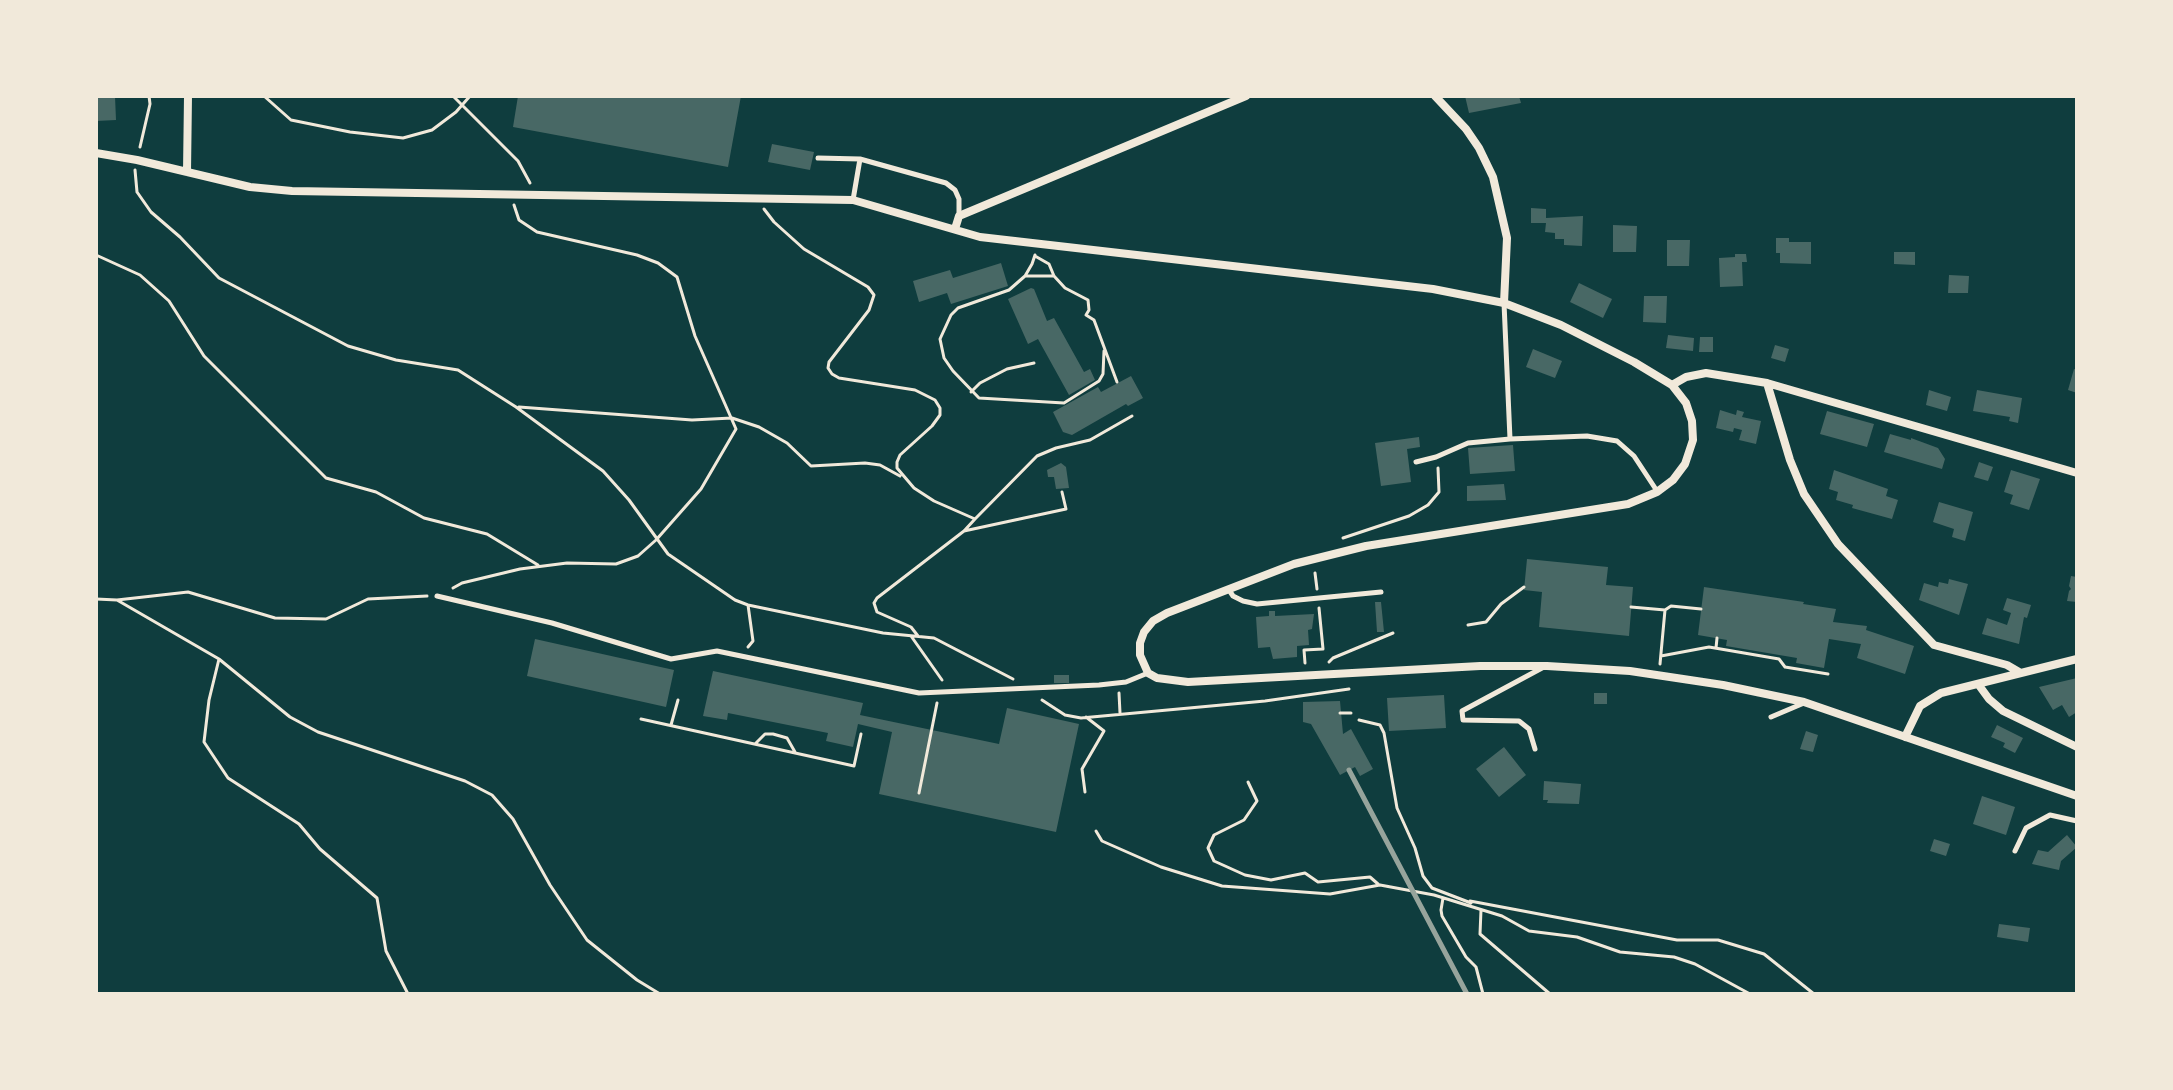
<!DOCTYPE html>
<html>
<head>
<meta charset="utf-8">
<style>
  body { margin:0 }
  #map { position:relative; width:2173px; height:1090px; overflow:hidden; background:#0f3d3e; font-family:"PT Sans",sans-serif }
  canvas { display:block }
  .frame { position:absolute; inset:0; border:98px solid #f1e9da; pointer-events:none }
</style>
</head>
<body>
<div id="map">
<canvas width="2173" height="1090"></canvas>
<div class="frame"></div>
</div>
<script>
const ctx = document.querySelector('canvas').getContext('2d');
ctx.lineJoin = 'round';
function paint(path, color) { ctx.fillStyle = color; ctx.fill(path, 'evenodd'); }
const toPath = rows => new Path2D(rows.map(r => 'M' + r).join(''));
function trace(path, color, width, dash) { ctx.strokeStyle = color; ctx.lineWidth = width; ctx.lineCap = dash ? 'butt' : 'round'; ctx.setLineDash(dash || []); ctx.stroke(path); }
const building = toPath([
  [96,96,115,96,116,120,96,121],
  [518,96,741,96,728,167,513,127],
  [1465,96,1519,96,1521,103,1469,113],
  [772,144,814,152,810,170,768,162],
  [1531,208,1546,209,1546,218,1583,216,1582,246,1564,245,1564,239,1555,239,1555,233,1545,232,1546,223,1531,223],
  [1613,225,1637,226,1636,252,1613,252],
  [1776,238,1789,238,1789,242,1811,242,1811,264,1780,263,1780,253,1776,253],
  [1667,240,1690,240,1689,266,1667,266],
  [1894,252,1915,252,1915,265,1894,264],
  [1735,254,1746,254,1747,262,1742,262,1743,286,1720,287,1719,258,1735,257],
  [1001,263,1008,286,951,304,947,293,919,302,913,281,950,270,953,278],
  [1949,275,1969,276,1968,293,1948,293],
  [1579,283,1612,299,1603,318,1570,302],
  [1031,288,1034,289,1047,321,1054,318,1084,372,1090,369,1095,380,1069,395,1038,339,1028,344,1008,299],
  [1644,296,1667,296,1666,323,1643,322],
  [1668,335,1694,338,1693,351,1666,348],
  [1700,337,1713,337,1713,352,1699,352],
  [1775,345,1789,349,1785,362,1771,358],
  [1533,349,1562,361,1555,378,1526,367],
  [2074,369,2077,370,2077,393,2068,390],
  [1131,376,1143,398,1128,406,1126,404,1072,435,1063,432,1053,412,1098,387,1101,392],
  [1929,390,1951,397,1947,411,1926,405],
  [1977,390,2022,398,2018,423,2009,421,2010,417,1973,411],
  [1720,410,1736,415,1737,410,1744,412,1742,417,1761,421,1756,444,1739,440,1742,430,1734,428,1733,432,1716,428],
  [1827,411,1874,424,1867,447,1820,434],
  [1890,434,1911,440,1911,438,1938,448,1945,459,1942,469,1884,452],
  [1419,437,1420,447,1407,449,1411,482,1381,486,1375,443],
  [1513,445,1515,471,1470,474,1468,448],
  [1979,462,1993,467,1988,481,1974,477],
  [1061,463,1066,467,1069,488,1056,489,1054,477,1048,477,1047,470],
  [1834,470,1888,489,1886,496,1898,500,1892,519,1852,508,1853,505,1836,500,1838,492,1829,489],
  [2011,470,2040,479,2029,510,2010,504,2013,495,2004,492],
  [1504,484,1506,500,1467,501,1467,486],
  [1939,502,1973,512,1965,541,1952,537,1954,529,1933,522],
  [1527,559,1608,567,1606,585,1633,587,1629,636,1539,627,1542,592,1524,590],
  [2071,576,2077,577,2077,602,2067,601,2069,591,2071,589,2069,586],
  [1949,579,1968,584,1959,615,1919,600,1924,583,1938,587,1939,582,1948,584],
  [1704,587,1804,602,1803,604,1836,609,1833,622,1867,626,1866,630,1914,646,1905,674,1857,658,1861,644,1829,639,1824,668,1796,663,1797,658,1726,646,1727,640,1698,635],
  [2007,598,2031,605,2027,618,2024,617,2019,644,1982,634,1987,618,2007,625,2011,613,2003,610],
  [1375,602,1381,602,1384,632,1377,632],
  [1269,611,1275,611,1275,616,1314,614,1312,629,1308,630,1309,645,1297,646,1297,657,1273,659,1270,647,1258,648,1256,617,1269,616],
  [535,639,674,670,666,707,527,676],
  [713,671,863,703,860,715,999,744,1007,708,1079,724,1056,832,879,794,892,732,858,724,853,747,826,741,828,733,728,713,727,720,703,716],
  [1054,675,1069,675,1069,683,1054,683],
  [2077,678,2077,712,2069,717,2062,705,2053,710,2039,687],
  [1594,693,1607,693,1607,704,1594,704],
  [1444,695,1446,728,1389,731,1387,698],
  [1340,701,1343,734,1351,729,1373,769,1360,776,1355,767,1340,775,1311,724,1303,722,1303,702],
  [1997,725,2023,738,2015,753,2003,747,2005,743,1991,737],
  [1806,731,1818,735,1813,752,1800,749],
  [1504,747,1526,775,1499,797,1476,769],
  [1544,781,1581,784,1579,804,1547,803,1548,800,1543,800],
  [1982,796,2015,807,2006,835,1973,824],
  [2067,835,2077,847,2061,861,2059,870,2032,864,2038,850,2048,852],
  [1934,839,1950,844,1946,856,1930,851],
  [1999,924,2030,928,2028,942,1997,937]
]);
const path = toPath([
  [264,96,291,120,350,132,403,138,432,130,456,112,470,96],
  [453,96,518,161,530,183],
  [140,147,150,104,149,96],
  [135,170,137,192,151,212,180,237,219,278,348,346,396,360,458,370,516,407,603,471,629,500,668,554,735,600,748,605,883,633,934,638,1013,679],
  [764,209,774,222,804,249,868,287,874,295,869,310,829,362,828,368,832,374,839,378,915,390,935,400,940,408,940,415,932,426,900,455,897,462,897,468,914,488,934,501,975,519,964,531,877,598,874,603,877,612,911,627,918,636],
  [96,255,140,275,169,301,204,356,326,478,376,492,424,518,487,534,538,565],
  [1035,255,1032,264,1025,276,1009,290,958,308,951,315,940,339,944,358,953,371,979,398,1064,403,1099,381,1103,374,1104,351],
  [1035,256,1049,264,1054,276,1065,288,1088,300,1089,310,1086,315,1094,320,1117,382],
  [1026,276,1054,276],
  [971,392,980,383,1007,369,1034,363],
  [519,407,692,420,732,418,759,427,787,443,811,466,865,463,880,465,900,476],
  [975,519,1037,456,1056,448,1090,440,1132,416],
  [964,531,1066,509,1062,492],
  [1343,538,1409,516,1428,505,1439,492,1438,468],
  [1315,573,1317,589],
  [453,588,462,583,520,569,567,563,616,564,638,556,656,540,701,489,736,429,695,336,677,277,658,263,637,255,537,232,519,220,514,205],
  [96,599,117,600,188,592,275,618,326,619,368,599,427,596],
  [117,600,219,659,290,717,318,732,465,781,492,795,513,819,550,885,587,940,637,980,660,994],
  [748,605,753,641,748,647],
  [1631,607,1665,610,1660,664],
  [1665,610,1671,606,1701,609],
  [1468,625,1486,622,1501,604,1524,587],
  [911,636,942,680],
  [1716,648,1717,638],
  [1661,656,1709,647,1779,659,1785,667,1828,674],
  [219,659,209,700,204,742,228,778,299,824,320,849,377,898,386,951,408,994],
  [1329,662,1333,658,1393,633],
  [1305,663,1304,650,1323,649,1319,608],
  [1119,693,1120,713],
  [1042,700,1065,715,1081,718,1265,701,1349,689],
  [1340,713,1351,713],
  [641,719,854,766,861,734],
  [1359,720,1380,725,1384,733,1397,808,1415,848,1423,876,1432,888,1471,903],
  [671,725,678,700],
  [755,744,765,734,773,734,787,738,795,752],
  [1248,782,1257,801,1244,820,1214,835,1208,848,1214,861,1245,875,1271,880,1305,873,1318,882,1370,877,1378,884],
  [1085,792,1082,769,1104,731,1086,717],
  [919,793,937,703],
  [1096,831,1102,841,1161,867,1222,886,1330,894,1380,885,1434,895,1502,916,1529,931,1577,937,1620,952,1674,957,1695,964,1750,994],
  [1443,898,1441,910,1442,916,1466,957,1476,967,1483,994],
  [1470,901,1677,940,1718,940,1764,954,1814,994],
  [1481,910,1480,934,1550,994]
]);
const service = toPath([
  [818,158,860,159],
  [853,200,860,159,946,183,955,190,959,199,959,215],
  [1510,439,1587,436,1617,441,1634,456,1657,491],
  [1416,462,1436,457,1468,443,1510,439,1504,303],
  [1229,590,1233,596,1243,601,1257,604,1381,592],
  [437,596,552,623,671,659,717,651,919,693,1099,685,1126,682,1148,673],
  [1771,717,1804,703],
  [1535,749,1529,729,1519,721,1463,720,1462,711,1542,668],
  [2015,851,2026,828,2050,815,2077,821]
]);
const minor = toPath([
  [1435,96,1466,129,1479,148,1493,177,1507,238,1504,303],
  [96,153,137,160,250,187,292,191,853,200,980,237,1433,289,1504,303,1561,325,1634,362,1672,385,1686,403,1692,421,1693,440,1685,464,1673,480,1657,492,1628,504,1366,546,1294,564,1167,613,1153,621,1144,632,1140,643,1140,655,1148,673,1157,678,1188,682,1480,666,1547,666,1630,671,1723,685,1804,702,2077,796],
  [187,172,188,96],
  [955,229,959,216,1246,96],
  [1767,383,1790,460,1804,494,1838,544,1934,645,2007,665,2019,672],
  [1672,385,1686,377,1706,373,1767,383,2077,473],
  [1978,684,1989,699,2003,711,2077,747],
  [1905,737,1920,706,1941,693,2077,659]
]);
const rail = toPath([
  [1349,770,1467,994]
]);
paint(building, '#486865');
trace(path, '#f1e9da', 3);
trace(service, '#f1e9da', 5);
trace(minor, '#f1e9da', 8);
trace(rail, '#97a49c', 5);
</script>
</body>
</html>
